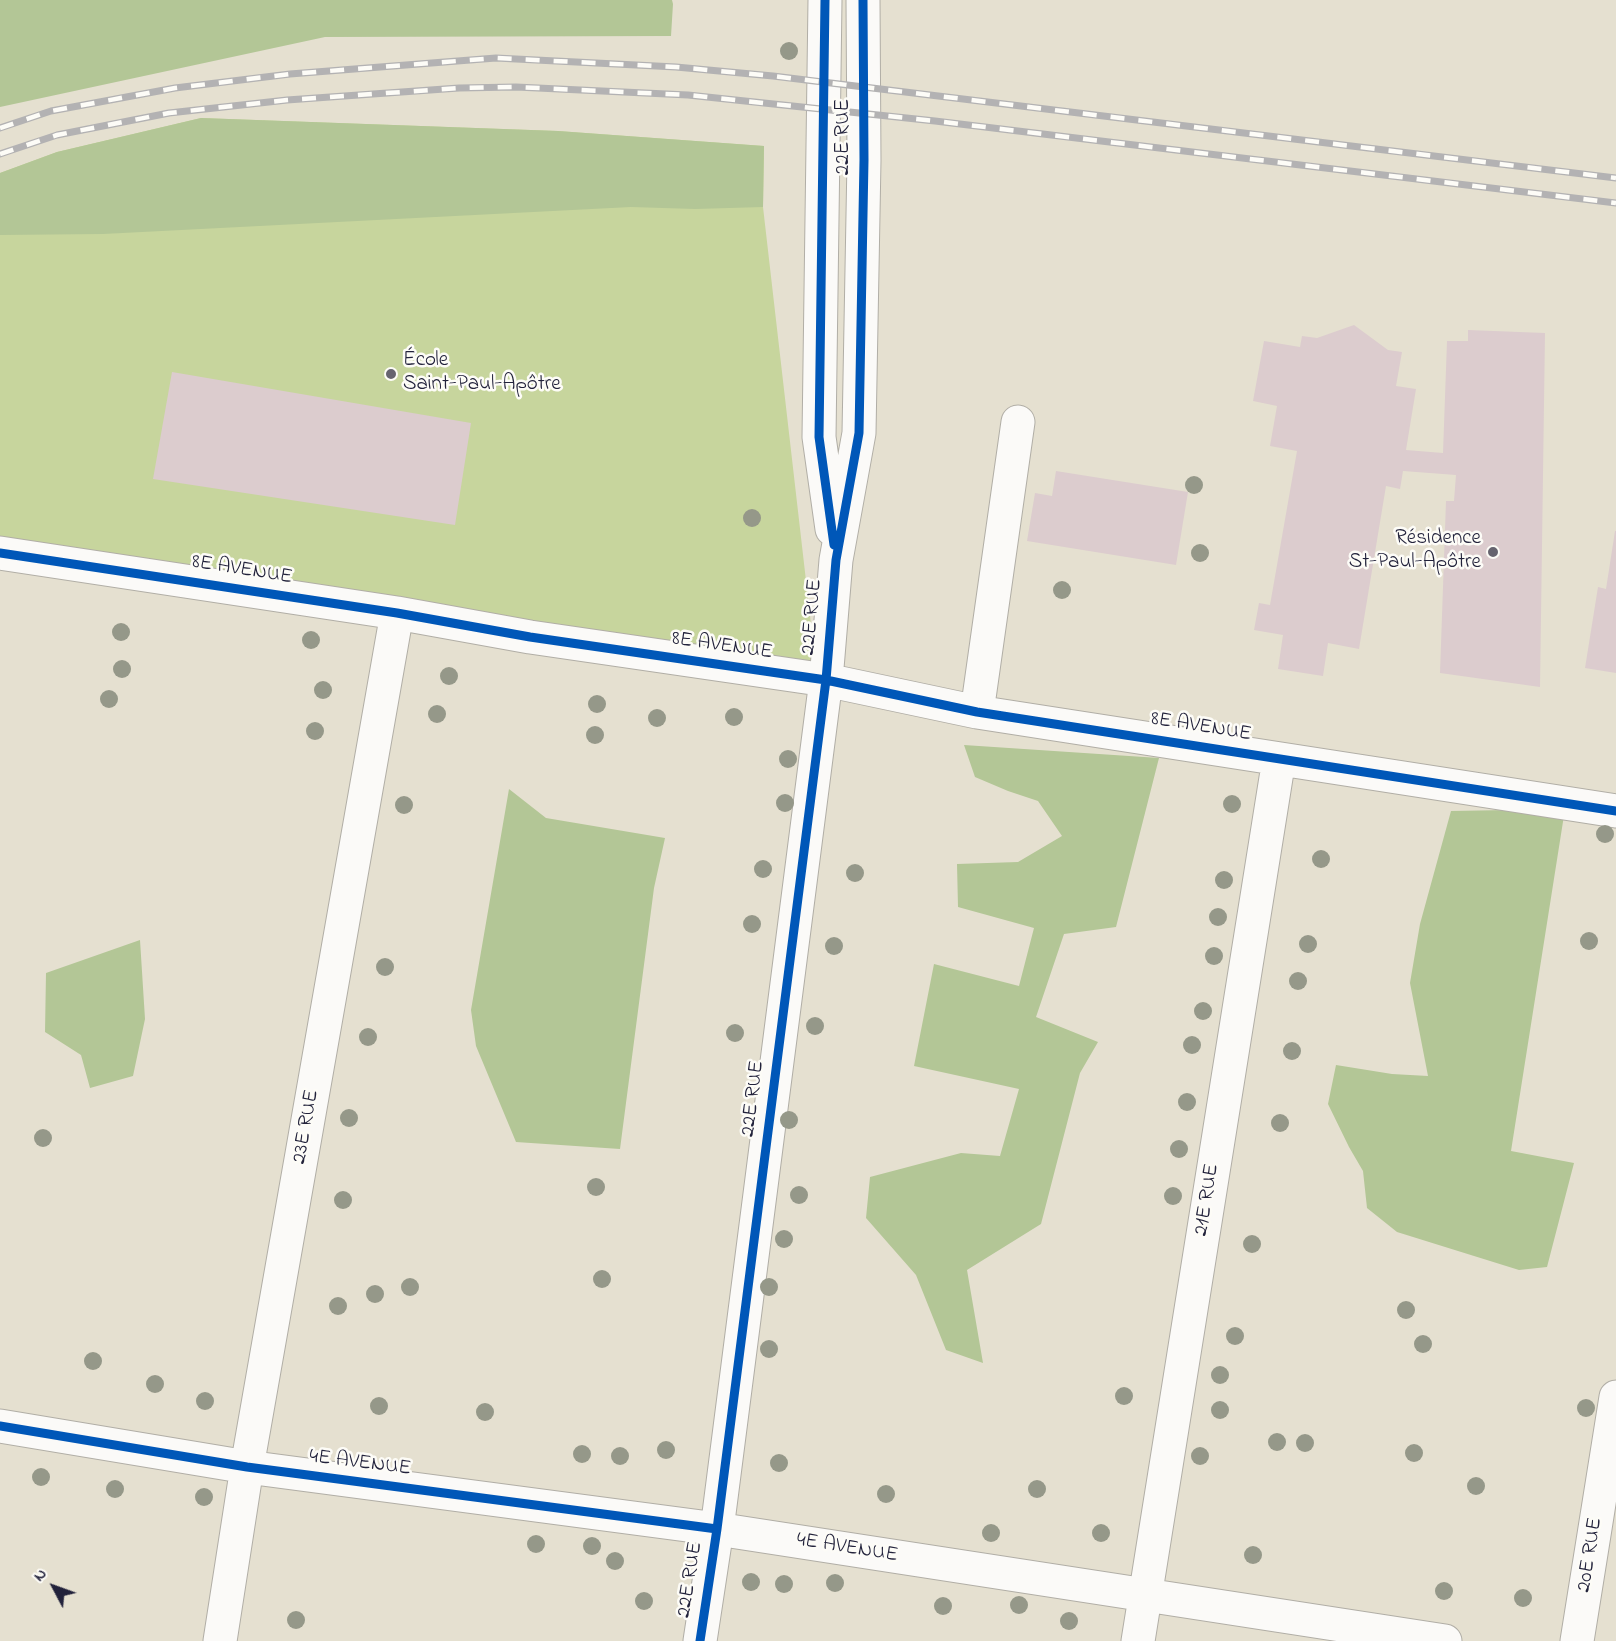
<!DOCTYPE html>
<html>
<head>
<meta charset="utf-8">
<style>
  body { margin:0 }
  #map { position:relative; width:1616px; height:1641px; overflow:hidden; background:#e5e0d0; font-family:"Indie Flower",sans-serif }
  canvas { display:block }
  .north { position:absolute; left:24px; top:1557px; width:60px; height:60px; -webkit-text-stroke:4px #fdfcf7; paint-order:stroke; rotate:311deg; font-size:16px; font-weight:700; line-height:24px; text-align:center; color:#22223b }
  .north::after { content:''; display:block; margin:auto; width:21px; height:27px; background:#22223b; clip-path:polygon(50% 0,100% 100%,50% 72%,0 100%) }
</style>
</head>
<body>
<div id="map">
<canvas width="1616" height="1641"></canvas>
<div class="north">N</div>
</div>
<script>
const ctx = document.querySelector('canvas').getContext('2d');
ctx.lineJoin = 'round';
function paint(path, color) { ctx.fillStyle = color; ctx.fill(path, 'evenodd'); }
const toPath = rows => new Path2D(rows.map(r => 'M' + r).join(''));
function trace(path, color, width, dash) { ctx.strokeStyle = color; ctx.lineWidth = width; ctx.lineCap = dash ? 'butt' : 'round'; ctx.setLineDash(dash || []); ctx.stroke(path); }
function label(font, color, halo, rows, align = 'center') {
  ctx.font = font + ' "Indie Flower",sans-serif'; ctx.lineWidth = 5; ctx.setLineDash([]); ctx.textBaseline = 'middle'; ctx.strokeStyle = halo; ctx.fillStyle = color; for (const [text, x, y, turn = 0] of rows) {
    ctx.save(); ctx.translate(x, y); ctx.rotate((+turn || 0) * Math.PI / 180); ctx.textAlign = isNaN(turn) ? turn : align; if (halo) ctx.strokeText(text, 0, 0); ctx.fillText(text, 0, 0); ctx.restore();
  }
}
const green = toPath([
  [201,118,558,131,764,146,763,207,815,659,826,680,0,541,0,173,57,152]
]);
const forest = toPath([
  [0,0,672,0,673,4,671,36,325,37,0,107],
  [201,118,558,131,764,146,763,207,695,209,631,207,103,234,0,235,0,173,57,152],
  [964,745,1159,758,1116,927,1064,934,1036,1017,1098,1042,1080,1073,1041,1224,967,1270,983,1363,946,1350,916,1275,866,1218,870,1177,961,1153,1000,1156,1019,1089,914,1066,934,964,1019,986,1034,928,958,907,957,864,1018,862,1062,836,1038,801,1008,791,975,777],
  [509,789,546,818,665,838,654,888,620,1149,516,1142,476,1046,471,1010],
  [1565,809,1511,1151,1574,1163,1547,1267,1519,1270,1397,1232,1367,1208,1363,1171,1349,1147,1328,1104,1336,1065,1392,1074,1428,1076,1410,983,1420,924,1451,811],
  [140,940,145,1019,133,1076,90,1088,81,1055,45,1032,46,973]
]);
const building = toPath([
  [1354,325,1388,350,1402,352,1396,386,1416,389,1406,450,1443,453,1447,341,1468,341,1468,330,1545,333,1540,687,1440,673,1446,501,1454,501,1456,475,1403,471,1400,489,1386,486,1359,649,1328,643,1323,676,1278,669,1283,635,1254,630,1259,603,1270,605,1297,451,1270,446,1277,406,1253,401,1264,341,1300,347,1302,336,1317,338],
  [172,372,471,423,455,525,153,479],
  [1056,471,1188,492,1176,565,1027,541,1035,493,1052,496],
  [1615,531,1616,531,1616,673,1585,668,1598,587,1606,589]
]);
const minor = toPath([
  [825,0,819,437,832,529],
  [0,553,397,613,530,637,826,680,977,712,1616,811],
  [977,712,1018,422],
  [0,1426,247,1467,717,1529,1445,1641],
  [220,1641,247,1467,397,613],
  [700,1641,717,1529,826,680,836,560,859,433,864,160,863,0],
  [1138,1641,1279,759],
  [1577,1641,1616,1397]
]);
const rail = toPath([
  [0,128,51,111,175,88,290,74,496,58,676,67,773,76,1616,178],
  [0,154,57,135,169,113,287,100,459,88,516,87,688,95,935,121,1616,203]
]);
const cycleway = toPath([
  [825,0,819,437,834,545],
  [0,553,397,613,530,637,826,680,977,712,1616,811],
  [0,1426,247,1467,717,1529],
  [700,1641,717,1529,826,680,836,560,859,433,864,160,863,0]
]);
const trees = [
  [789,51],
  [1194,485],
  [752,518],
  [1200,553],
  [1062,590],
  [121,632],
  [311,640],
  [122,669],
  [449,676],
  [323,690],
  [109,699],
  [597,704],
  [437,714],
  [734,717],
  [657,718],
  [315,731],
  [595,735],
  [788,759],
  [785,803],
  [1232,804],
  [404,805],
  [1605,834],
  [1321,859],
  [763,869],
  [855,873],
  [1224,880],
  [1218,917],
  [752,924],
  [1589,941],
  [1308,944],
  [834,946],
  [1214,956],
  [385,967],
  [1298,981],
  [1203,1011],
  [815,1026],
  [735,1033],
  [368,1037],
  [1192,1045],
  [1292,1051],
  [1187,1102],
  [349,1118],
  [789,1120],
  [1280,1123],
  [43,1138],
  [1179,1149],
  [596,1187],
  [799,1195],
  [1173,1196],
  [343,1200],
  [784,1239],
  [1252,1244],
  [602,1279],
  [410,1287],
  [769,1287],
  [375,1294],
  [338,1306],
  [1406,1310],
  [1235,1336],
  [1423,1344],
  [769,1349],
  [93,1361],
  [1220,1375],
  [155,1384],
  [1124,1396],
  [205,1401],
  [379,1406],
  [1586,1408],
  [1220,1410],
  [485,1412],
  [1277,1442],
  [1305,1443],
  [666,1450],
  [1414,1453],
  [582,1454],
  [620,1456],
  [1200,1456],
  [779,1463],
  [41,1477],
  [1476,1486],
  [115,1489],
  [1037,1489],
  [886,1494],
  [204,1497],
  [991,1533],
  [1101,1533],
  [536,1544],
  [592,1546],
  [1253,1555],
  [615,1561],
  [751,1582],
  [835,1583],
  [784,1584],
  [1444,1591],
  [1523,1598],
  [644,1601],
  [1019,1605],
  [943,1606],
  [296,1620],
  [1069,1621]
];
const markers = [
  [391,374,6,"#66646f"],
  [1493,552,6,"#66646f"]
];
const streetNames = [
  ["22E RUE",845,137,-90],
  ["8E AVENUE",242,571,9],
  ["22E RUE",813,617,-85],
  ["8E AVENUE",722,647,8],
  ["8E AVENUE",1201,728,9],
  ["22E RUE",754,1099,-83],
  ["23E RUE",307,1127,-80],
  ["21E RUE",1208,1200,-81],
  ["4E AVENUE",360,1464,7],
  ["4E AVENUE",847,1549,9],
  ["20E RUE",1591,1555,-81],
  ["22E RUE",691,1580,-81]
];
const poiNames = [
  ["École",403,362],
  ["Saint-Paul-Apôtre",403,386],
  ["Résidence",1481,540,"right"],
  ["St-Paul-Apôtre",1481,564,"right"]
];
paint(green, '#c7d59d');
paint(forest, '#b3c696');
paint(building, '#dcccce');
trace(minor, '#b1aea6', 35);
trace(minor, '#fbfaf8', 33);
trace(rail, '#b3b2b3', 7);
trace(rail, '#fdfcf7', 4.5, [14]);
trace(cycleway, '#0057b8', 9);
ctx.fillStyle = '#959889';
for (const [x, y] of trees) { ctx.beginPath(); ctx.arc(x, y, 9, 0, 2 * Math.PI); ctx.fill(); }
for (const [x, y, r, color] of markers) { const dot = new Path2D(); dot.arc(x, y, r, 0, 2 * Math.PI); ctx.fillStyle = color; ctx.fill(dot); trace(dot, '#fdfcf7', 2); }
label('21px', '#22223b', '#fdfcf7', streetNames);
label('21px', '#22223b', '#fdfcf7', poiNames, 'left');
</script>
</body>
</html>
